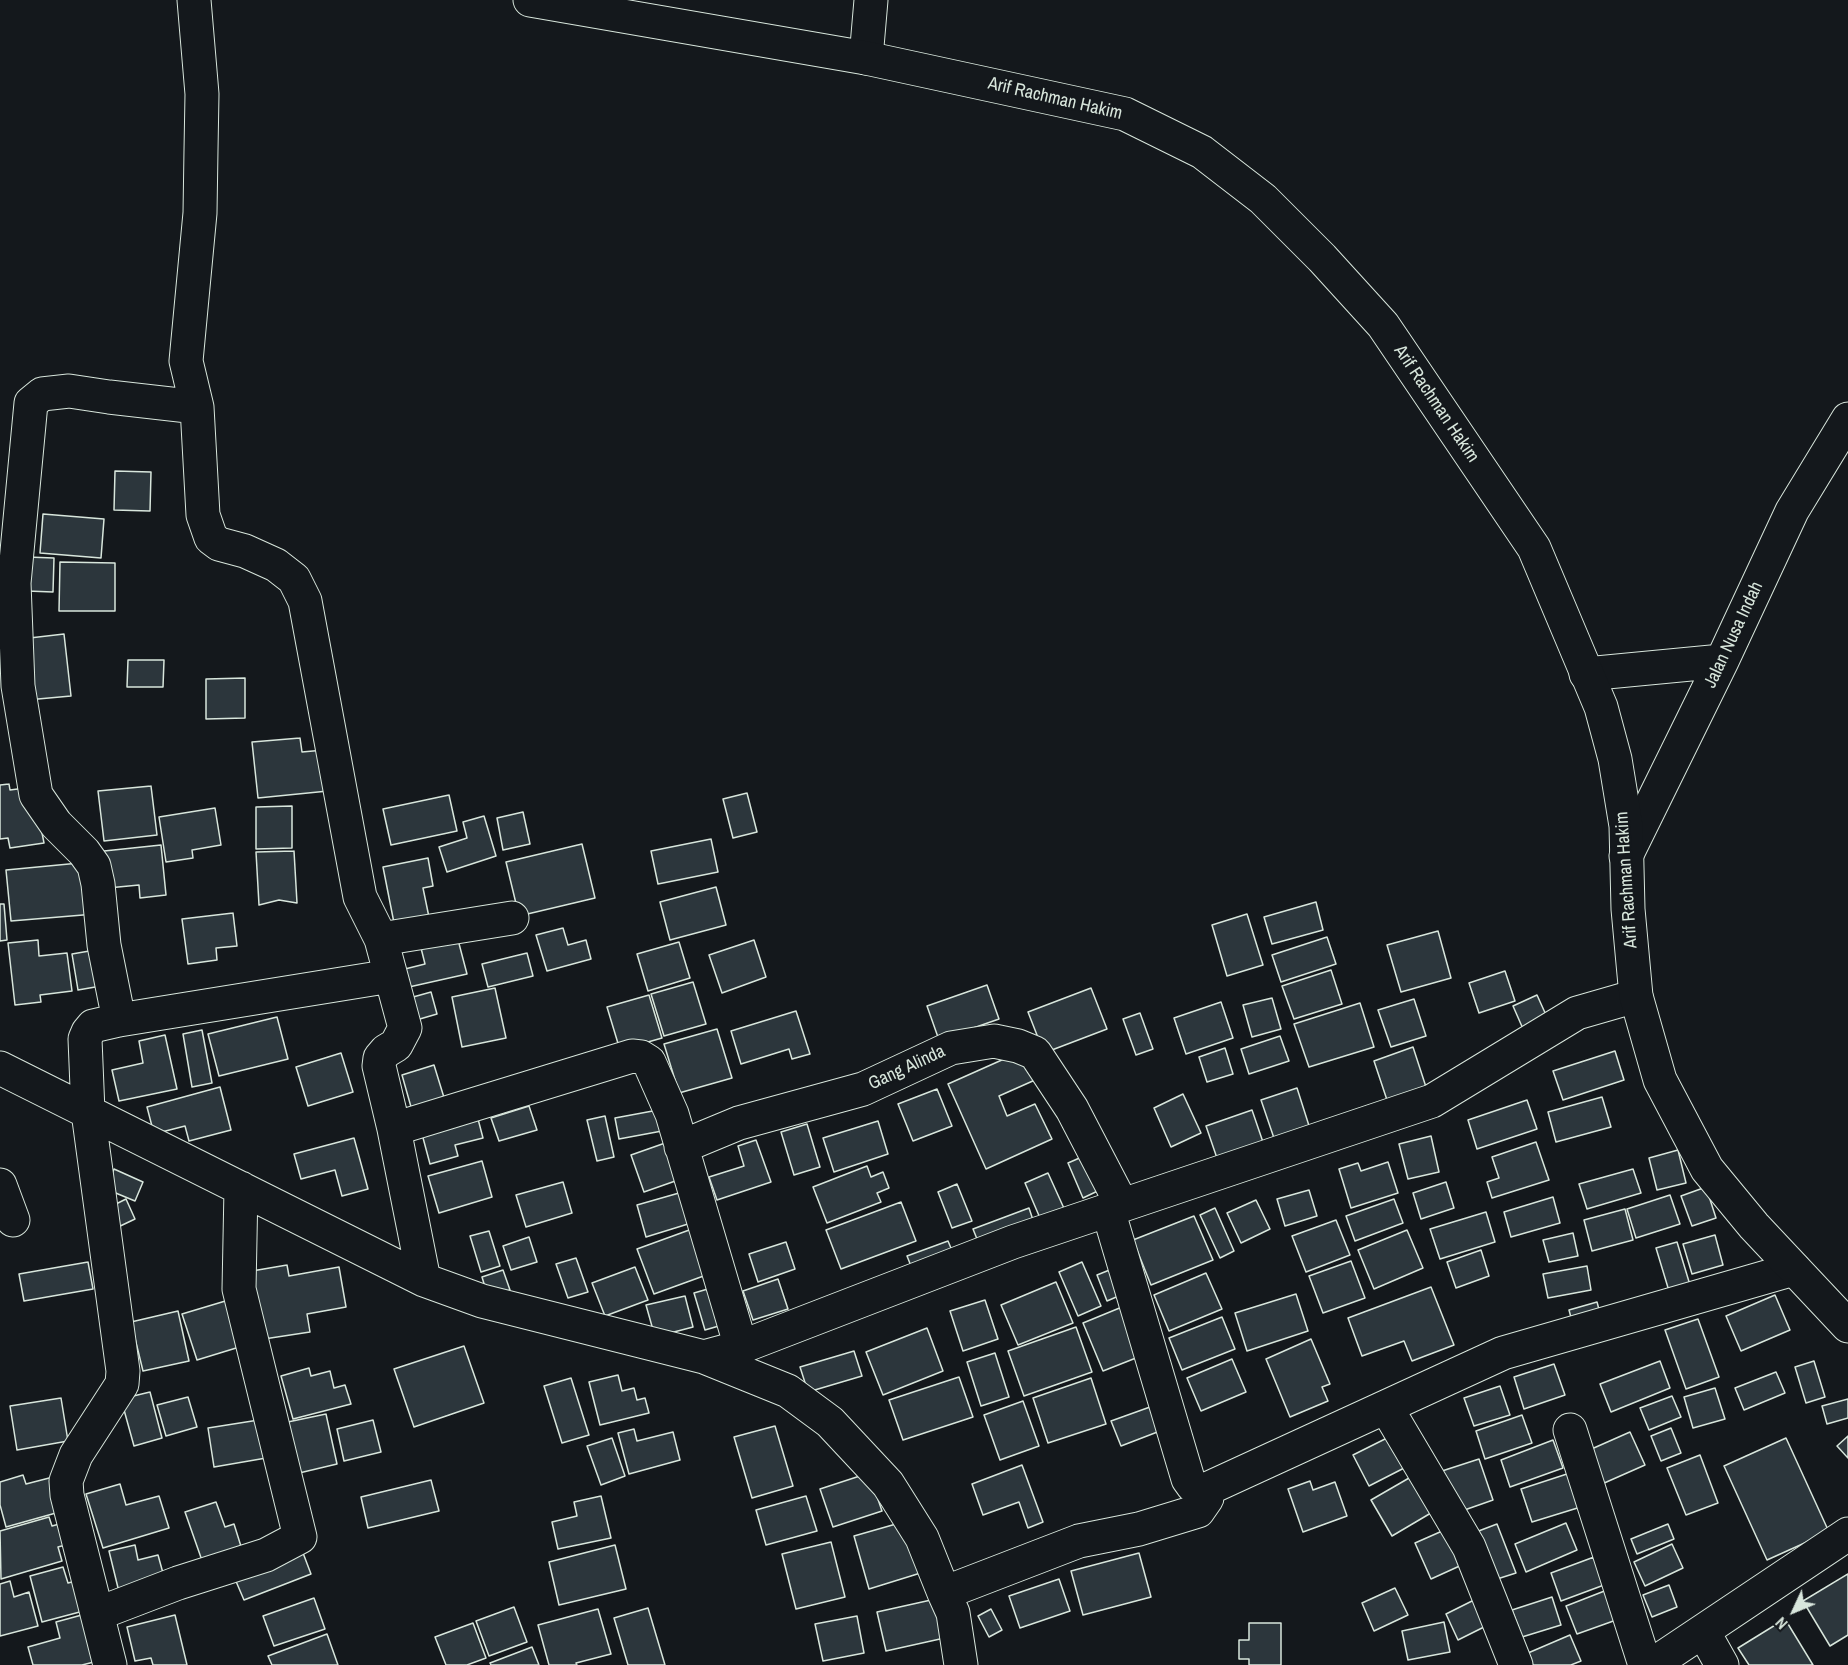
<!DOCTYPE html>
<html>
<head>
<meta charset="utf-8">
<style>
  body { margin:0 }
  #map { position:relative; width:1848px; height:1665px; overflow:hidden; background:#14181c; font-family:"Archivo Narrow",sans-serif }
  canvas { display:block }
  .north { position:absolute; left:1764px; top:1581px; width:60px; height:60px; -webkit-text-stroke:4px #14181c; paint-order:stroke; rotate:226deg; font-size:16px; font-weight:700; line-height:24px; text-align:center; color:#d8e6dc }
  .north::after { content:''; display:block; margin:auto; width:21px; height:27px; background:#d8e6dc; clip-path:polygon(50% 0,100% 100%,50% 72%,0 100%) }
</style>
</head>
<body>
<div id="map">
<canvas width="1848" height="1665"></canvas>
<div class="north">N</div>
</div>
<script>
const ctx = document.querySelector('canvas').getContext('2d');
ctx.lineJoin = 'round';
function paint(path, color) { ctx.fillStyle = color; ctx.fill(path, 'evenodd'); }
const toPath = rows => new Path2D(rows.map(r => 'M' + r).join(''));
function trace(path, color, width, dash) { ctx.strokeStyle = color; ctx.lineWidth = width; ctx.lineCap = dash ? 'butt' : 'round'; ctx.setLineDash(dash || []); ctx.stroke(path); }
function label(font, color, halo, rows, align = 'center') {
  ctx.font = font + ' "Archivo Narrow",sans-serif'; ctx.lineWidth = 4.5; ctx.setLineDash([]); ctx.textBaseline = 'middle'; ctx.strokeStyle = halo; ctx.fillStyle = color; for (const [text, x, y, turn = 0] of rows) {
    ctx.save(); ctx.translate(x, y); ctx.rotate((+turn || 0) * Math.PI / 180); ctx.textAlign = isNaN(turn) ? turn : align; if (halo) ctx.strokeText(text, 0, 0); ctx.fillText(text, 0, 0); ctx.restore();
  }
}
const building = toPath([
  [115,471,151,472,150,511,114,510,115,471],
  [43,514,104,519,101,558,40,553,43,514],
  [27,557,54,558,53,592,27,591,27,557],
  [60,562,115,563,115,611,59,611,60,562],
  [64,634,71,696,27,700,21,639,64,634],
  [128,660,164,660,163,687,127,687,128,660],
  [245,678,245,718,206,719,206,679,245,678],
  [300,738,302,752,324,750,328,791,258,798,252,742,300,738],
  [9,784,10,790,33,787,44,843,10,848,8,838,0,839,0,785,9,784],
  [151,786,157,835,104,841,98,791,151,786],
  [747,793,757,832,733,838,723,799,747,793],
  [449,795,457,831,391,845,383,809,449,795],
  [292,806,292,848,256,849,256,807,292,806],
  [215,808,221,845,192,850,193,858,166,862,159,817,215,808],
  [523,812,530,844,503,850,497,818,523,812],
  [484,816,496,856,447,872,439,847,467,838,463,822,484,816],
  [711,839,718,872,658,884,651,851,711,839],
  [582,844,595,898,519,916,506,862,582,844],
  [161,845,166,895,140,898,139,885,108,888,104,851,161,845],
  [294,851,297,903,279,900,259,905,256,852,294,851],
  [428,858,433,886,423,888,430,922,395,928,383,867,428,858],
  [90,862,95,914,11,921,6,870,90,862],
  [716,887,726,925,670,940,660,902,716,887],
  [1316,902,1323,930,1272,944,1264,917,1316,902],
  [0,904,4,904,7,940,0,941,0,904],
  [233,913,237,946,216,948,217,960,188,964,182,919,233,913],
  [1247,914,1263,965,1227,976,1212,925,1247,914],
  [563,928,568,945,586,940,591,959,547,971,536,935,563,928],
  [1438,931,1451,978,1401,992,1387,945,1438,931],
  [457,936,467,974,409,987,405,969,425,964,420,944,457,936],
  [1327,937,1336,964,1281,982,1272,955,1327,937],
  [38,940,39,956,67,953,72,991,40,995,41,1002,15,1005,8,943,38,940],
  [754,940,766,977,722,993,709,955,754,940],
  [679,942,690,978,648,991,637,954,679,942],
  [95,950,101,986,78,990,72,954,95,950],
  [527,953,533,976,488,987,482,964,527,953],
  [1331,970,1342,1004,1294,1019,1282,986,1331,970],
  [1505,971,1515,1001,1479,1013,1469,983,1505,971],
  [693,982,706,1024,664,1036,651,994,693,982],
  [987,985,999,1019,939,1040,927,1006,987,985],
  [495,988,506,1038,462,1047,452,997,495,988],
  [1091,988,1107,1029,1044,1053,1028,1012,1091,988],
  [431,992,437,1014,413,1021,406,999,431,992],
  [649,995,662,1038,620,1050,607,1007,649,995],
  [1537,995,1551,1026,1527,1038,1513,1006,1537,995],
  [1272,998,1281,1029,1252,1037,1243,1005,1272,998],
  [1414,999,1426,1036,1391,1047,1378,1010,1414,999],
  [1221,1002,1233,1038,1186,1054,1174,1018,1221,1002],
  [1360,1003,1374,1047,1309,1067,1294,1024,1360,1003],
  [796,1011,810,1054,792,1059,789,1049,741,1064,731,1031,796,1011],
  [1140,1013,1153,1049,1136,1055,1123,1019,1140,1013],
  [277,1017,288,1059,219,1076,208,1034,277,1017],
  [717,1029,732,1078,679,1093,664,1044,717,1029],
  [202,1030,212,1083,192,1087,183,1034,202,1030],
  [165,1035,177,1089,119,1101,112,1070,143,1063,139,1041,165,1035],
  [1280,1036,1289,1061,1249,1074,1241,1049,1280,1036],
  [1413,1047,1426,1087,1387,1100,1374,1061,1413,1047],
  [1225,1048,1233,1074,1207,1082,1199,1057,1225,1048],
  [1022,1051,1035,1080,999,1096,1007,1116,1035,1104,1052,1139,986,1169,948,1084,1022,1051],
  [1615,1051,1624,1080,1563,1100,1553,1071,1615,1051],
  [341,1053,353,1092,308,1106,296,1067,341,1053],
  [434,1065,446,1104,413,1114,402,1075,434,1065],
  [220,1087,231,1130,189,1141,185,1126,154,1134,147,1107,220,1087],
  [1297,1088,1311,1132,1276,1144,1261,1100,1297,1088],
  [937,1089,952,1126,913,1141,898,1104,937,1089],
  [1183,1094,1201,1133,1171,1147,1154,1108,1183,1094],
  [1602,1097,1611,1127,1556,1142,1548,1112,1602,1097],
  [1527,1100,1537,1129,1477,1149,1468,1120,1527,1100],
  [529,1106,537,1130,499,1141,491,1118,529,1106],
  [658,1110,662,1131,619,1139,615,1118,658,1110],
  [1252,1110,1265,1148,1219,1164,1206,1126,1252,1110],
  [605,1116,614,1157,597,1161,587,1120,605,1116],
  [478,1119,483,1138,455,1145,458,1156,430,1164,422,1134,478,1119],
  [878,1121,888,1154,834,1172,823,1138,878,1121],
  [807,1124,820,1167,794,1175,781,1132,807,1124],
  [1431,1136,1439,1172,1408,1179,1399,1144,1431,1136],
  [354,1138,368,1189,342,1196,335,1170,301,1179,294,1154,354,1138],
  [756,1140,771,1182,717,1200,709,1177,744,1166,738,1146,756,1140],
  [668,1142,681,1179,644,1192,631,1155,668,1142],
  [1536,1142,1549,1180,1492,1198,1487,1182,1499,1178,1492,1157,1536,1142],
  [1678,1150,1686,1183,1657,1190,1649,1158,1678,1150],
  [1091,1153,1106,1187,1083,1198,1068,1163,1091,1153],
  [482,1161,492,1197,439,1213,428,1176,482,1161],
  [1388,1162,1398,1193,1351,1208,1339,1169,1358,1163,1361,1171,1388,1162],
  [867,1166,871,1177,883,1172,889,1188,877,1193,881,1202,827,1223,813,1187,867,1166],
  [114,1169,143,1182,135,1201,106,1189,114,1169],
  [1633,1169,1641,1193,1587,1209,1579,1184,1633,1169],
  [1048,1173,1067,1215,1043,1225,1025,1183,1048,1173],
  [563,1182,572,1213,526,1227,516,1195,563,1182],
  [1446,1182,1454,1208,1421,1219,1413,1193,1446,1182],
  [957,1184,972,1221,952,1228,938,1192,957,1184],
  [1706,1187,1716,1218,1692,1226,1681,1196,1706,1187],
  [1309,1190,1317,1216,1285,1226,1277,1199,1309,1190],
  [679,1193,688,1224,646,1237,637,1205,679,1193],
  [1670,1195,1680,1224,1636,1238,1627,1209,1670,1195],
  [1553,1197,1560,1223,1511,1237,1504,1212,1553,1197],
  [126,1199,135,1219,114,1229,104,1210,126,1199],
  [1394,1199,1403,1223,1355,1241,1346,1216,1394,1199],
  [1256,1200,1270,1229,1241,1243,1227,1213,1256,1200],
  [901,1202,916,1241,841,1269,826,1230,901,1202],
  [1029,1208,1036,1229,981,1249,973,1229,1029,1208],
  [1215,1208,1234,1251,1220,1258,1200,1215,1215,1208],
  [1625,1209,1633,1240,1592,1251,1584,1220,1625,1209],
  [1486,1212,1495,1242,1440,1259,1430,1229,1486,1212],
  [1194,1216,1213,1260,1151,1285,1133,1240,1194,1216],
  [1336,1220,1350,1255,1306,1272,1292,1236,1336,1220],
  [692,1229,709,1274,654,1294,637,1249,692,1229],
  [1407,1230,1423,1268,1374,1289,1358,1250,1407,1230],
  [489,1231,500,1266,481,1272,470,1236,489,1231],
  [1573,1233,1578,1256,1549,1262,1543,1240,1573,1233],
  [1715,1235,1723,1265,1692,1274,1683,1244,1715,1235],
  [529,1237,537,1262,511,1270,503,1246,529,1237],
  [948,1241,956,1260,915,1276,907,1256,948,1241],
  [786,1242,795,1269,758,1282,749,1254,786,1242],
  [1677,1242,1690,1285,1669,1291,1656,1248,1677,1242],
  [1481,1250,1489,1276,1456,1288,1447,1262,1481,1250],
  [576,1258,588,1292,568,1298,556,1264,576,1258],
  [1351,1261,1365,1298,1323,1313,1309,1276,1351,1261],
  [88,1262,93,1289,24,1301,19,1274,88,1262],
  [1082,1262,1101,1306,1078,1316,1059,1272,1082,1262],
  [287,1265,289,1276,339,1267,346,1307,307,1314,310,1332,264,1339,252,1271,287,1265],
  [1587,1266,1591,1290,1548,1298,1543,1274,1587,1266],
  [635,1267,648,1300,605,1316,592,1283,635,1267],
  [1117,1267,1128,1292,1107,1301,1097,1275,1117,1267],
  [503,1270,510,1290,488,1297,482,1277,503,1270],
  [1206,1273,1222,1309,1169,1331,1154,1295,1206,1273],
  [778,1279,788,1309,753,1320,743,1291,778,1279],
  [1056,1282,1073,1323,1018,1345,1001,1305,1056,1282],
  [718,1286,729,1323,705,1330,694,1293,718,1286],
  [1431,1287,1454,1345,1412,1361,1404,1341,1362,1356,1348,1318,1431,1287],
  [1296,1294,1308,1331,1247,1351,1235,1313,1296,1294],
  [1775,1295,1790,1330,1741,1351,1726,1316,1775,1295],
  [685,1296,693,1327,655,1337,646,1305,685,1296],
  [232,1299,246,1345,197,1360,182,1314,232,1299],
  [985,1300,998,1339,963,1351,950,1311,985,1300],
  [1597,1302,1601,1317,1573,1325,1569,1310,1597,1302],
  [1122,1307,1141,1356,1103,1371,1083,1323,1122,1307],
  [178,1311,189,1361,143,1371,131,1322,178,1311],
  [1222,1317,1235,1349,1182,1370,1169,1338,1222,1317],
  [1698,1319,1719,1377,1686,1389,1665,1330,1698,1319],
  [1076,1327,1092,1372,1024,1396,1008,1351,1076,1327],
  [927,1328,943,1371,883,1395,866,1352,927,1328],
  [1311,1339,1330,1384,1322,1387,1328,1401,1290,1417,1266,1359,1311,1339],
  [464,1346,484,1403,414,1427,394,1369,464,1346],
  [854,1351,862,1376,808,1392,800,1367,854,1351],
  [995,1353,1009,1397,981,1406,967,1362,995,1353],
  [1232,1359,1246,1392,1201,1411,1187,1378,1232,1359],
  [1660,1361,1670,1388,1611,1412,1600,1384,1660,1361],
  [1814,1361,1825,1397,1806,1403,1795,1367,1814,1361],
  [1554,1364,1565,1395,1524,1409,1514,1377,1554,1364],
  [309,1368,311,1376,330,1371,334,1388,345,1385,351,1404,293,1419,281,1376,309,1368],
  [1776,1372,1785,1393,1744,1410,1735,1388,1776,1372],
  [618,1375,622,1391,634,1388,637,1400,645,1398,649,1413,600,1425,589,1382,618,1375],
  [959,1377,973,1417,903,1440,889,1400,959,1377],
  [571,1378,589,1435,562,1443,544,1386,571,1378],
  [1091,1378,1106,1424,1048,1443,1033,1398,1091,1378],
  [1500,1386,1510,1415,1474,1426,1464,1398,1500,1386],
  [1715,1388,1725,1419,1693,1428,1684,1397,1715,1388],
  [150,1392,162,1438,134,1446,121,1399,150,1392],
  [1672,1396,1681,1417,1649,1430,1640,1408,1672,1396],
  [188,1397,197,1427,166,1436,157,1405,188,1397],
  [61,1398,68,1441,17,1450,10,1406,61,1398],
  [1848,1399,1848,1418,1827,1424,1822,1406,1848,1399],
  [1023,1401,1039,1446,1000,1460,984,1415,1023,1401],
  [1150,1407,1160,1431,1121,1446,1111,1421,1150,1407],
  [326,1414,337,1464,295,1474,283,1423,326,1414],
  [1522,1415,1532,1443,1485,1459,1476,1431,1522,1415],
  [265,1419,272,1457,214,1467,208,1428,265,1419],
  [373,1420,381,1452,344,1461,337,1429,373,1420],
  [775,1426,793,1486,752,1498,734,1437,775,1426],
  [1671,1428,1681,1453,1661,1461,1651,1436,1671,1428],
  [634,1429,637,1441,673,1432,680,1460,629,1474,618,1433,634,1429],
  [1630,1432,1645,1465,1602,1484,1587,1451,1630,1432],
  [1395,1434,1410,1465,1369,1486,1353,1455,1395,1434],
  [1848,1436,1848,1458,1837,1446,1848,1436],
  [612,1438,625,1476,601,1485,587,1446,612,1438],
  [1786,1438,1829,1532,1767,1560,1724,1466,1786,1438],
  [1553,1440,1563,1468,1510,1487,1501,1460,1553,1440],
  [1700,1455,1718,1503,1686,1515,1667,1468,1700,1455],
  [1479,1459,1493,1500,1456,1513,1442,1471,1479,1459],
  [1022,1465,1043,1522,1028,1528,1019,1502,983,1515,972,1484,1022,1465],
  [1573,1472,1584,1506,1532,1522,1521,1489,1573,1472],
  [869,1473,882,1511,833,1527,820,1489,869,1473],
  [1416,1474,1436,1510,1392,1536,1371,1500,1416,1474],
  [23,1475,26,1484,53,1477,63,1511,6,1527,0,1505,0,1482,23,1475],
  [431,1480,439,1511,368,1528,361,1497,431,1480],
  [1310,1481,1313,1490,1335,1482,1347,1516,1303,1532,1288,1489,1310,1481],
  [120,1484,126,1505,159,1496,169,1528,103,1548,86,1494,120,1484],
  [601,1496,611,1538,558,1549,552,1522,577,1516,574,1502,601,1496],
  [806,1496,817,1531,766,1545,756,1510,806,1496],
  [216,1502,225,1527,234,1524,244,1556,205,1569,185,1512,216,1502],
  [49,1517,52,1526,63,1523,69,1544,58,1547,62,1561,1,1579,0,1531,49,1517],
  [910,1520,927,1571,869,1589,854,1536,910,1520],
  [1566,1523,1577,1550,1526,1572,1515,1544,1566,1523],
  [1497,1524,1516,1573,1494,1580,1476,1532,1497,1524],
  [1668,1524,1674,1539,1637,1554,1631,1539,1668,1524],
  [1449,1528,1464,1564,1431,1579,1415,1543,1449,1528],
  [831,1542,845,1597,796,1609,782,1554,831,1542],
  [1672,1544,1683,1568,1645,1586,1634,1562,1672,1544],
  [135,1545,138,1560,158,1555,166,1584,120,1596,109,1551,135,1545],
  [300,1545,311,1574,244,1600,232,1572,300,1545],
  [615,1545,626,1589,559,1605,549,1562,615,1545],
  [1139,1553,1151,1597,1083,1615,1071,1571,1139,1553],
  [1594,1557,1604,1585,1561,1601,1551,1573,1594,1557],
  [63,1567,68,1583,83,1579,91,1609,42,1622,30,1576,63,1567],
  [1848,1574,1848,1635,1830,1646,1803,1601,1848,1574],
  [1059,1579,1070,1611,1020,1628,1009,1596,1059,1579],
  [10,1581,14,1597,29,1592,38,1626,0,1636,0,1584,10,1581],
  [1669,1585,1677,1607,1652,1617,1643,1595,1669,1585],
  [1395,1588,1408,1615,1374,1631,1362,1603,1395,1588],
  [1607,1590,1619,1619,1577,1634,1566,1606,1607,1590],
  [1480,1597,1492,1623,1458,1640,1446,1614,1480,1597],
  [1552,1597,1561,1625,1522,1637,1512,1610,1552,1597],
  [314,1598,325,1629,274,1646,263,1616,314,1598],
  [940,1598,949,1637,886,1651,877,1612,940,1598],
  [514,1607,527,1642,489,1656,476,1621,514,1607],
  [648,1608,665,1665,628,1665,614,1618,648,1608],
  [598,1609,611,1654,576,1663,577,1665,549,1665,538,1625,598,1609],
  [991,1609,1002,1630,989,1637,978,1616,991,1609],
  [89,1613,102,1660,82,1665,33,1665,28,1647,60,1638,56,1622,89,1613],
  [175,1615,187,1665,153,1665,151,1658,135,1661,127,1627,175,1615],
  [857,1616,864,1653,823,1661,815,1624,857,1616],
  [1785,1619,1813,1665,1749,1665,1738,1648,1785,1619],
  [1444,1622,1450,1652,1408,1660,1402,1631,1444,1622],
  [473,1623,486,1658,467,1665,446,1665,435,1637,473,1623],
  [1249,1623,1281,1623,1281,1665,1249,1665,1249,1659,1239,1659,1239,1640,1249,1640,1249,1623],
  [327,1634,338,1665,272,1665,268,1656,327,1634],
  [1570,1635,1581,1661,1571,1665,1533,1665,1528,1653,1570,1635],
  [532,1647,539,1665,491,1665,490,1663,532,1647]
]);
const minor = toPath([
  [194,0,202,94,201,150,200,213,186,361,197,407,203,515,211,538,219,544,245,551,276,565,294,579,305,601,360,897,381,939,405,1028,396,1045,386,1051,380,1058,379,1066,394,1129,424,1280],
  [866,58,871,0],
  [1586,674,1722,661],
  [1626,856,1722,661,1792,511,1848,419],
  [381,939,512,918],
  [119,1020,104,945,98,884,94,866,84,852,56,824,36,795,18,686,14,583,31,403,42,394,69,391,109,397,197,407],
  [0,1068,424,1280,482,1301,704,1357,741,1347,1013,1242,1432,1101,1577,1013,1636,996],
  [394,1129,632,1056,641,1057,649,1062,672,1114,741,1347],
  [681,1147,739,1123,863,1089,951,1048,994,1041,1018,1046,1035,1053,1072,1109,1122,1205],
  [0,1185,13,1220],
  [1108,1210,1188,1479,1193,1486,1200,1490,1207,1489,1503,1353,1794,1269],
  [704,1357,788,1391,830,1422,888,1484,922,1538,944,1593,953,1613,961,1665],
  [1386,1407,1469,1547,1516,1665],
  [1570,1430,1645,1665],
  [944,1593,1079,1541,1139,1529,1198,1511,1207,1498,1207,1489],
  [97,1614,178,1583,266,1555,300,1537,239,1289,241,1188],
  [1703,1631,1722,1665],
  [110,1665,67,1495,66,1481,76,1455,122,1384,123,1371,88,1112,85,1039,88,1032,93,1026,119,1020,391,976],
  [1652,1665,1848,1534]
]);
const major = toPath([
  [530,0,866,58,1125,114,1202,152,1263,199,1322,258,1383,325,1534,548,1601,707,1615,759,1626,826,1628,909,1636,996,1660,1080,1707,1169,1754,1226,1848,1326]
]);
const streetNames = [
  ["Arif Rachman Hakim",1055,99,13],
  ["Arif Rachman Hakim",1436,404,56],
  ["Jalan Nusa Indah",1734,635,-65],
  ["Arif Rachman Hakim",1627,880,-94],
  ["Gang Alinda",907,1068,-25]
];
paint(building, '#2c363c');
trace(building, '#d8e6dc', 1.5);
trace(minor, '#d8e6dc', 35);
trace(major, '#d8e6dc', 35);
trace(minor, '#14181c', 33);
trace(major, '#14181c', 33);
label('18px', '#d8e6dc', '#14181c', streetNames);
</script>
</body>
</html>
